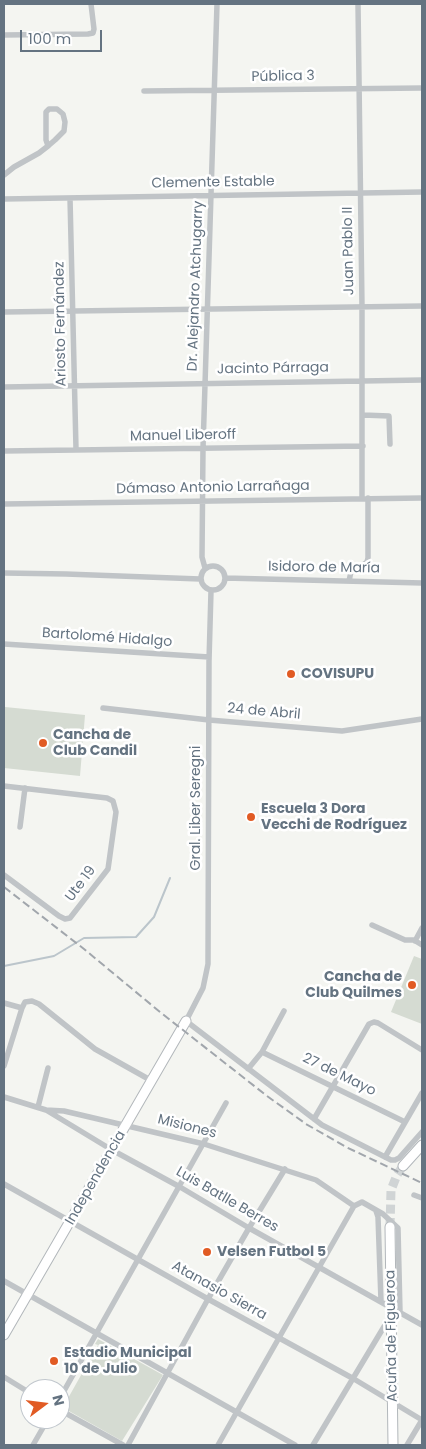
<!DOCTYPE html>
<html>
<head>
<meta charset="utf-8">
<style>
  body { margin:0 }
  #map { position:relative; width:426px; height:1449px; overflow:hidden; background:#f4f5f1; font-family:Poppins,sans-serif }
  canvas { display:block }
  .frame { position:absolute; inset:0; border:5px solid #647381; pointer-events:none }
  .north { position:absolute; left:20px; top:1379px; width:50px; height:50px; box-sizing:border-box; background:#fff; border:1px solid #c1c7cd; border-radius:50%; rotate:75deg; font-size:14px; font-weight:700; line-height:20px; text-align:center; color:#647381 }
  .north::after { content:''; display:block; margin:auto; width:18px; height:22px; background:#e15b24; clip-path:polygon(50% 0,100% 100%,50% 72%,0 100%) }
  .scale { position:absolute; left:20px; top:30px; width:82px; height:22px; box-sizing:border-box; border:2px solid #647381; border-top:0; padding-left:6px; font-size:15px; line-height:18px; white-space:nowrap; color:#647381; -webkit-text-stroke:4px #fff; paint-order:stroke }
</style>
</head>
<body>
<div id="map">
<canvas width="426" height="1449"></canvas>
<div class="frame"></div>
<div class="north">N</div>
<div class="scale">100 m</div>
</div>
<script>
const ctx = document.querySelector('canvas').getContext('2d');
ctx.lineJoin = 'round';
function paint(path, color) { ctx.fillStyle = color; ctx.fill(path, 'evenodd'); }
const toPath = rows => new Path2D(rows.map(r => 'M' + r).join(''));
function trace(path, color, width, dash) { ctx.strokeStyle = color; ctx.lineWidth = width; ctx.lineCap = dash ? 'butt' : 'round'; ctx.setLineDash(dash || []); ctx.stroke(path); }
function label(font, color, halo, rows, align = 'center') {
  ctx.font = font + ' Poppins,sans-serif'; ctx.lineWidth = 5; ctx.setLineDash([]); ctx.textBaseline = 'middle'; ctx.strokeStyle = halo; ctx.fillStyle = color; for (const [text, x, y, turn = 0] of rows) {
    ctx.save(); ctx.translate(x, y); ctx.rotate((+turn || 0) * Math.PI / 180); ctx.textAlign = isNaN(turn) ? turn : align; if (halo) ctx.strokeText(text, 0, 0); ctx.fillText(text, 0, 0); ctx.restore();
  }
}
const green = toPath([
  [5,707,85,715,80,776,4,768],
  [414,956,422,959,422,1024,391,1012],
  [98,1339,163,1375,122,1441,60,1406,62,1402,67,1400,98,1345,95,1344]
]);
const stream = toPath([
  [4,966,54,956,84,938,136,937,154,917,170,878]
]);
const secondaryTunnel = toPath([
  [390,1227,391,1190,397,1175,403,1166]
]);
const street = toPath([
  [358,4,362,307,362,498],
  [4,35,88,34,93,33,94,29,91,4],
  [144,91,422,88],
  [4,175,14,167,39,153,48,146,55,140,64,131,65,122,63,114,57,109,49,109,46,112,46,140,48,146],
  [70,198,76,449],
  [4,199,422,192],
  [4,312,422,306],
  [4,387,422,380],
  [363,415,389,416,390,444],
  [4,451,363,446],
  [4,504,422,498],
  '201 578a12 12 0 1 1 24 0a12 12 0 1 1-24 0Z',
  [205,568,202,557,203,448,217,4],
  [4,573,66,574,200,579],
  [225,578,422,583],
  [349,581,352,567,362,566,367,562,368,558,368,498],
  [211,591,209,661,208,964,203,988,186,1021,322,1125,391,1160,395,1160,399,1158,422,1132],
  [4,644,209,657],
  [103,708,209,720,342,731,422,719],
  [4,786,107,798,113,801,116,812,108,869,70,918,65,919,59,916,4,875],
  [20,827,25,788],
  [372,925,405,940,414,940,422,945],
  [415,941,422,928],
  [4,1003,22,1008],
  [262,1052,405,1122],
  [4,1066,22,1008,25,1002,32,1001,39,1004,95,1049,152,1081],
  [248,1069,262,1052,284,1011],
  [4,1097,46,1110,64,1111,204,1144,316,1180,354,1206],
  [38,1107,48,1068],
  [46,1110,112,1150,180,1187,249,1228,422,1325],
  [314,1119,369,1024,374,1022,378,1023,422,1050],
  [385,1157,422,1093],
  [4,1184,208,1299,354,1379,422,1420],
  [414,1195,422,1198],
  [376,1211,378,1217,381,1301],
  [4,1281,295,1445],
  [4,1377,30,1393],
  [60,1398,226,1103],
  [60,1410,123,1445],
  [33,1445,48,1419],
  [128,1445,208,1299,249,1228,285,1169],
  [218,1445,354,1206,362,1202,383,1214,398,1228,400,1312],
  [313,1445,391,1315],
  [407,1445,422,1420]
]);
const secondary = toPath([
  [403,1166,422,1145],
  [390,1227,393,1445],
  [4,1335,186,1021]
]);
const rail = toPath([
  [4,887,84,949,160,1012,267,1096,306,1124,346,1147,422,1183]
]);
const markers = [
  [291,674,5,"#e15b24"],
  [43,743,5,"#e15b24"],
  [251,817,5,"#e15b24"],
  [412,985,5,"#e15b24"],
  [207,1252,5,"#e15b24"],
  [54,1361,5,"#e15b24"]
];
const streetNames = [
  ["Pública 3",283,77,-1],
  ["Clemente Estable",213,183,-1],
  ["Juan Pablo II",349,251,-91],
  ["Dr. Alejandro Atchugarry",196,286,-88],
  ["Ariosto Fernández",61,324,-91],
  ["Jacinto Párraga",273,369,-1],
  ["Manuel Liberoff",183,436,-1],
  ["Dámaso Antonio Larrañaga",213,488,-1],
  ["Isidoro de María",324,568,1],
  ["Bartolomé Hidalgo",107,638,4],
  ["24 de Abril",264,712,5],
  ["Gral. Liber Seregni",196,808,-90],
  ["Ute 19",81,884,-53],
  ["27 de Mayo",339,1075,26],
  ["Misiones",187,1127,14],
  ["Independencia",96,1178,-60],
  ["Luis Batlle Berres",227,1200,30],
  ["Atanasio Sierra",219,1291,29],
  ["Acuña de Figueroa",392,1336,-91]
];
const poiNames = [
  ["COVISUPU",301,674],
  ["Cancha de",53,735],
  ["Club Candil",53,751],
  ["Escuela 3 Dora",261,809],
  ["Vecchi de Rodríguez",261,825],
  ["Cancha de",402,977,"right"],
  ["Club Quilmes",402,993,"right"],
  ["Velsen Futbol 5",217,1252],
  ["Estadio Municipal",64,1353],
  ["10 de Julio",64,1369]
];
paint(green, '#d5dbd2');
trace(stream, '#bbc5cb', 2);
trace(secondaryTunnel, '#d0d4d5', 9, [9, 4.5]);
trace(secondary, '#b2b7bb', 11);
trace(street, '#c0c4c7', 5.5);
trace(secondary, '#fff', 9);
trace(rail, '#a1a6ac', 2, [8, 4]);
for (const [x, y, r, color] of markers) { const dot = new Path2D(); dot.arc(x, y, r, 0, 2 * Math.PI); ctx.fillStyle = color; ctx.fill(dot); trace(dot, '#fff', 2); }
label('14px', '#647381', '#fff', streetNames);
label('bold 14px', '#647381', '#fff', poiNames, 'left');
</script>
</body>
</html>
